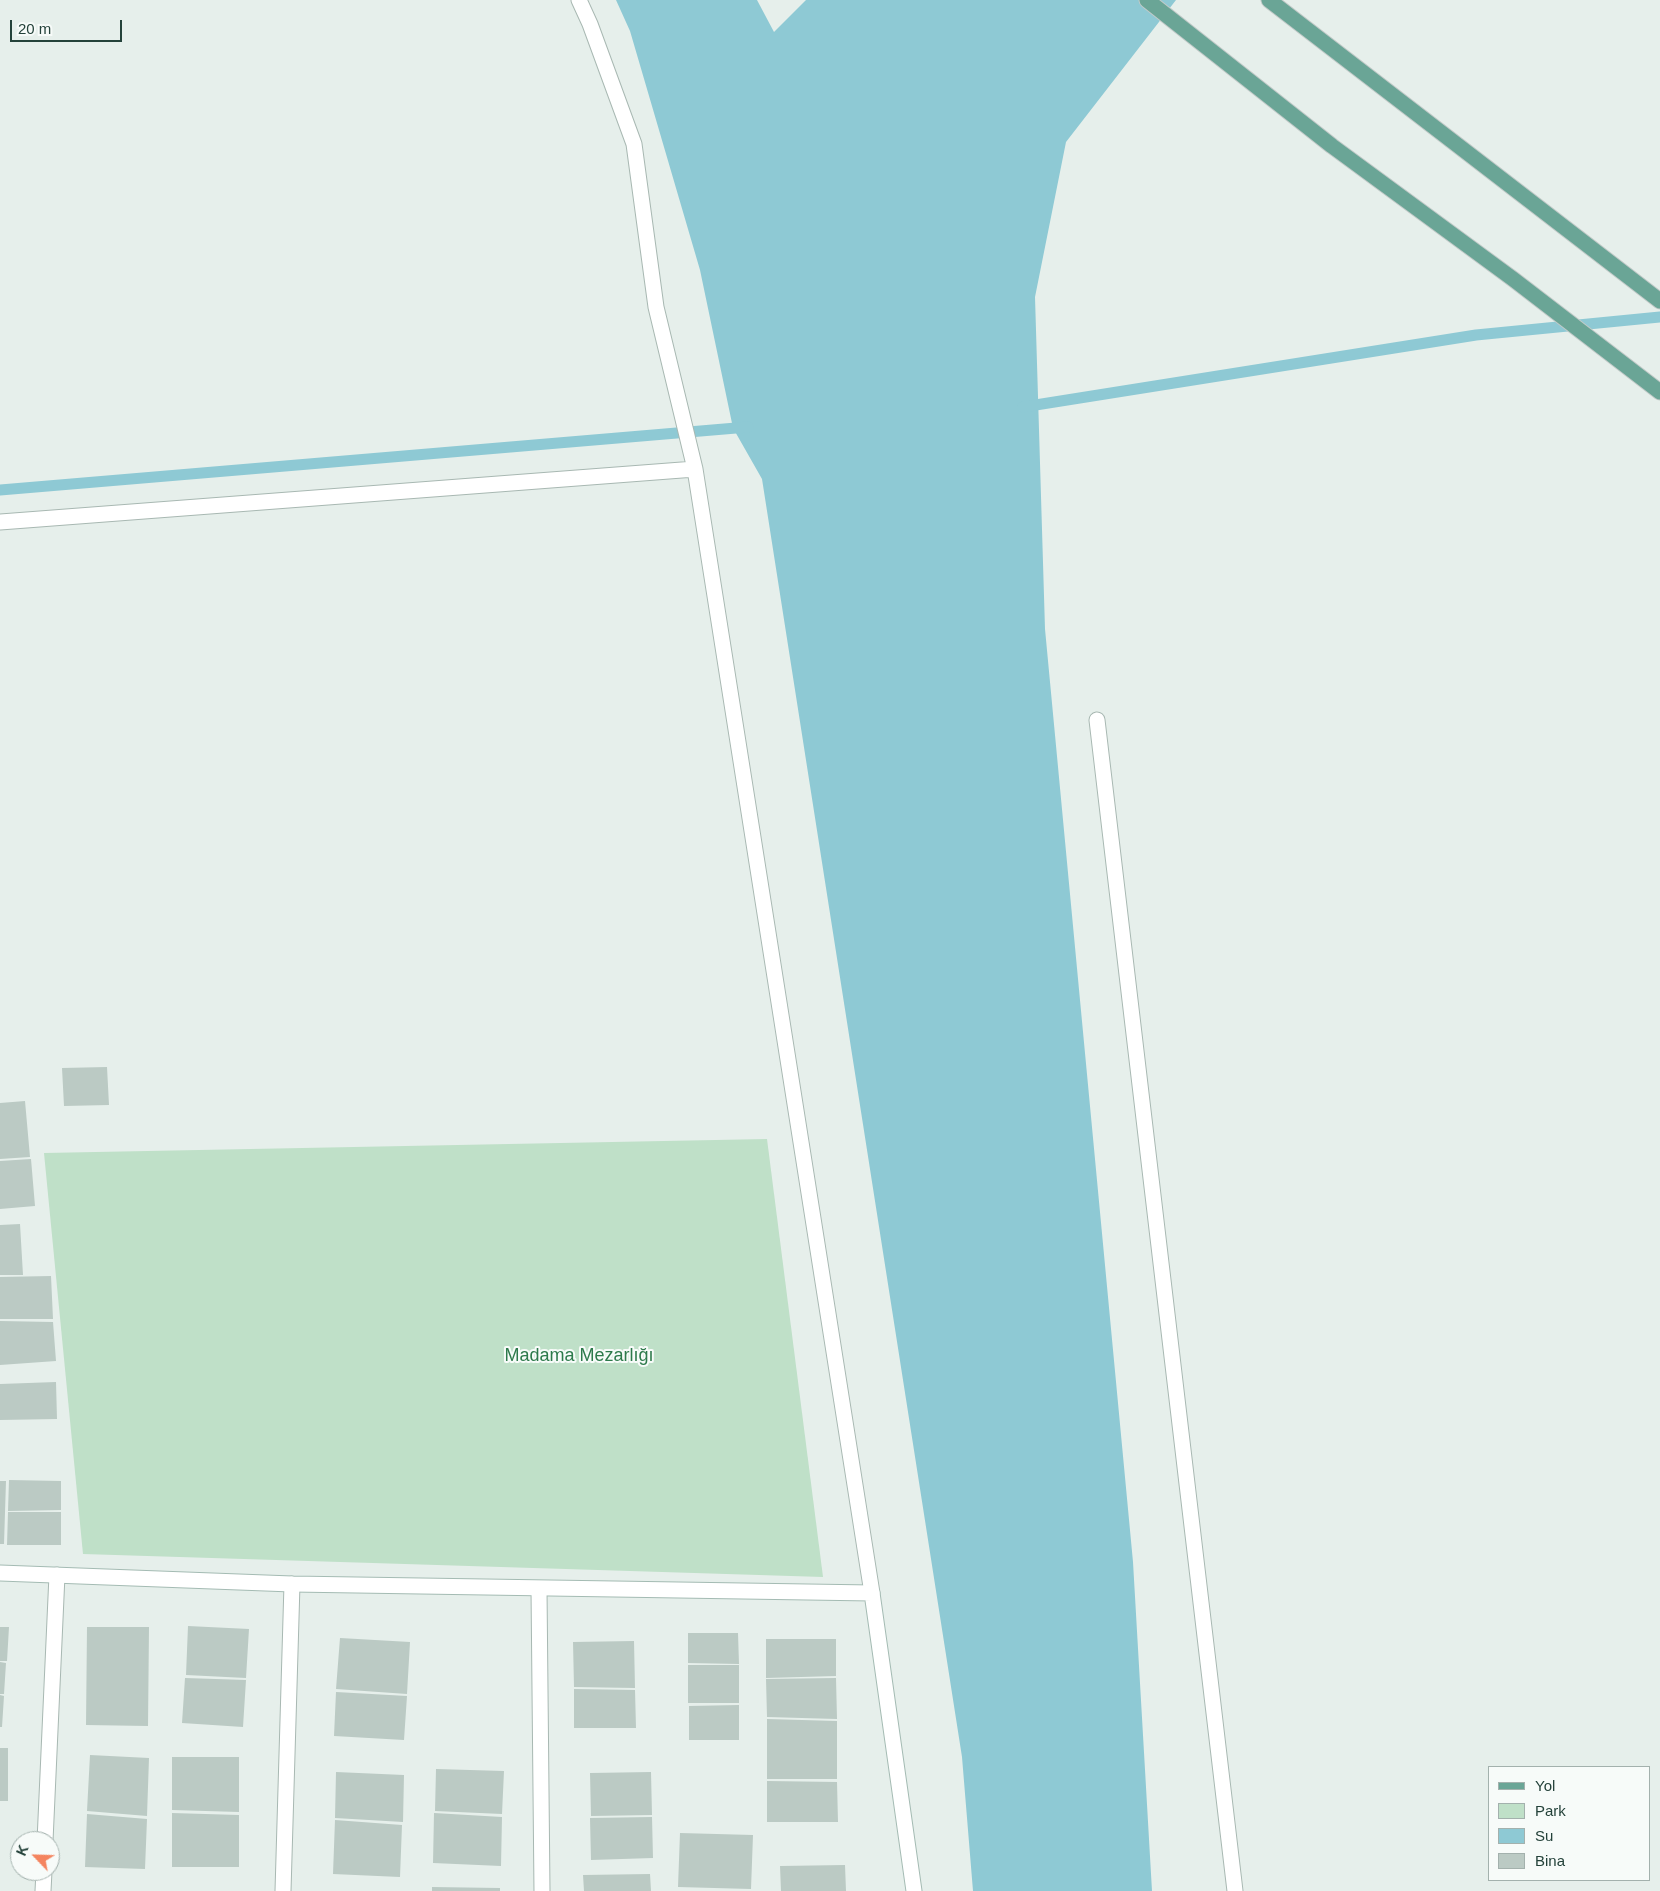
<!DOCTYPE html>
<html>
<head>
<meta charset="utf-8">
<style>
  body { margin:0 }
  #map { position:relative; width:1660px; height:1891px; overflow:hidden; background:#e6efeb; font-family:Arial,sans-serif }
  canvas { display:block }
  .legend { position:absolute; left:1488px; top:1766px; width:162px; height:115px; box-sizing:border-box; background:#f7fbf9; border:1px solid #a3b1ad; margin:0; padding:6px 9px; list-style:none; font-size:15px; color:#24423a }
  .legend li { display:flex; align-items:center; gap:10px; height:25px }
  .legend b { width:25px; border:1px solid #a3b1ad }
  .north { position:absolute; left:10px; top:1831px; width:50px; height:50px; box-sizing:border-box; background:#f7fbf9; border:1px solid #a3b1ad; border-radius:50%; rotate:294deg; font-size:14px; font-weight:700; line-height:20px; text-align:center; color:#24423a }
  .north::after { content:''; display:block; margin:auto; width:18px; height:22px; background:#f4845f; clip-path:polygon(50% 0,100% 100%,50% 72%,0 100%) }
  .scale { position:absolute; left:10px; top:20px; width:112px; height:22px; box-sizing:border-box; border:2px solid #24423a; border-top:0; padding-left:6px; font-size:15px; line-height:18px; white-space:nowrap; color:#24423a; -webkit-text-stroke:4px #f7fbf9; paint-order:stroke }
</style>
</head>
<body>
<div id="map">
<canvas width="1660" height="1891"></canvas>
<ul class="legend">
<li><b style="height:6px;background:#6aa596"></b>Yol</li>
<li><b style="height:14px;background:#bfe0c8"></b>Park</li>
<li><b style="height:14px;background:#8ec9d4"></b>Su</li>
<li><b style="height:14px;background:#bbcac4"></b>Bina</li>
</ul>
<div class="north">K</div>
<div class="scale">20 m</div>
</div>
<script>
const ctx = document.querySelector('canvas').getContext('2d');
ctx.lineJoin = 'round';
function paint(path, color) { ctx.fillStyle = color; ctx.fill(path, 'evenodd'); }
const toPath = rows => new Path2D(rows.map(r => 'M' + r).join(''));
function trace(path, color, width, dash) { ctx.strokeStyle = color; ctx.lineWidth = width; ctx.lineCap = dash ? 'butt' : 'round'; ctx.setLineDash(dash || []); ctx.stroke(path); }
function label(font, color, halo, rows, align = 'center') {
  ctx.font = font + ' Arial,sans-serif'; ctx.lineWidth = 4; ctx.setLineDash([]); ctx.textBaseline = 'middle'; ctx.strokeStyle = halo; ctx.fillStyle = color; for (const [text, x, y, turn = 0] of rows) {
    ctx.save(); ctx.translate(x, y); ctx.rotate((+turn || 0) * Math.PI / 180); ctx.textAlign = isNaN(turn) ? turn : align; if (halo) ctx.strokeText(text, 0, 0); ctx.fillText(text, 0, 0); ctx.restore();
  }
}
const green = toPath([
  [767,1139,823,1577,83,1554,44,1153]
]);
const water = toPath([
  [616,0,757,0,774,32,806,0,1176,0,1066,142,1035,297,1045,629,1133,1562,1152,1891,973,1891,962,1757,762,479,733,428,700,270,630,31]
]);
const stream = toPath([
  [1023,407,1476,335,1660,317],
  [0,490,748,427]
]);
const building = toPath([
  [107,1067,109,1105,64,1106,62,1068],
  [25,1101,30,1157,0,1159,0,1103],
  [31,1159,35,1206,0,1209,0,1161],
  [20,1224,23,1275,0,1275,0,1225],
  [51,1276,53,1319,0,1319,0,1277],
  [0,1321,53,1322,56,1361,0,1365],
  [56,1382,57,1419,0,1420,0,1384],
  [9,1480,61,1481,61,1510,8,1511],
  [0,1481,6,1481,4,1544,0,1544],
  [8,1512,61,1512,61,1545,7,1545],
  [188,1626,249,1629,246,1678,186,1675],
  [0,1627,9,1627,7,1661,0,1661],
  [87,1627,149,1627,148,1726,86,1725],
  [688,1633,738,1633,739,1664,688,1663],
  [340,1638,410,1642,407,1694,336,1689],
  [766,1639,836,1639,836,1676,766,1678],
  [634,1641,635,1688,574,1687,573,1642],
  [0,1662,6,1663,4,1694,0,1694],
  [688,1665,739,1665,739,1703,688,1703],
  [185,1678,246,1680,243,1727,182,1723],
  [836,1678,837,1719,767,1717,766,1679],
  [574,1689,635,1690,636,1728,574,1728],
  [336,1692,407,1696,404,1740,334,1736],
  [0,1695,4,1696,2,1727,0,1727],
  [739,1705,739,1740,689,1740,689,1706],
  [767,1719,837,1721,837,1779,767,1779],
  [0,1748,8,1748,8,1801,0,1801],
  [90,1755,149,1758,147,1816,87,1811],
  [172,1757,239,1757,239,1812,172,1810],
  [436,1769,504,1771,502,1814,435,1811],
  [336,1772,404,1775,403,1822,335,1818],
  [651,1772,652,1815,591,1816,590,1773],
  [767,1781,837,1782,838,1822,767,1822],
  [172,1813,239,1815,239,1867,172,1867],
  [434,1813,502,1817,501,1866,433,1863],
  [87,1814,147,1819,145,1869,85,1867],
  [652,1817,653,1858,591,1860,590,1818],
  [335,1820,402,1825,400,1877,333,1874],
  [680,1833,753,1835,751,1889,678,1887],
  [845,1865,846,1891,781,1891,780,1866],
  [650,1874,651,1891,584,1891,583,1875],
  [432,1887,500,1888,500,1891,432,1891]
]);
const minor = toPath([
  [579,0,590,24,634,144,656,307,695,469,872,1593],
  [0,522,695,469],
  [1097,720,1235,1891],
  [539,1589,542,1891],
  [45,1841,57,1575],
  [43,1891,44,1871],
  [283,1891,292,1584]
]);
const secondary = toPath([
  [0,1573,292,1584,872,1593,914,1891]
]);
const primary = toPath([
  [1147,0,1332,146,1513,279,1660,392],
  [1269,0,1660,301]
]);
const parkNames = [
  ["Madama Mezarlığı",579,1356]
];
paint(green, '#bfe0c8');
paint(water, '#8ec9d4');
trace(stream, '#8ec9d4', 11);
paint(building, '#bbcac4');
trace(minor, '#a8b8b2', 17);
trace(secondary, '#a4bbb3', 17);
trace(primary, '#c2cac8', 17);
trace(minor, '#fff', 15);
trace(secondary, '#fff', 15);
trace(primary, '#6aa596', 15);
label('18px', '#2d7a4b', '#f7fbf9', parkNames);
</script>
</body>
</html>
